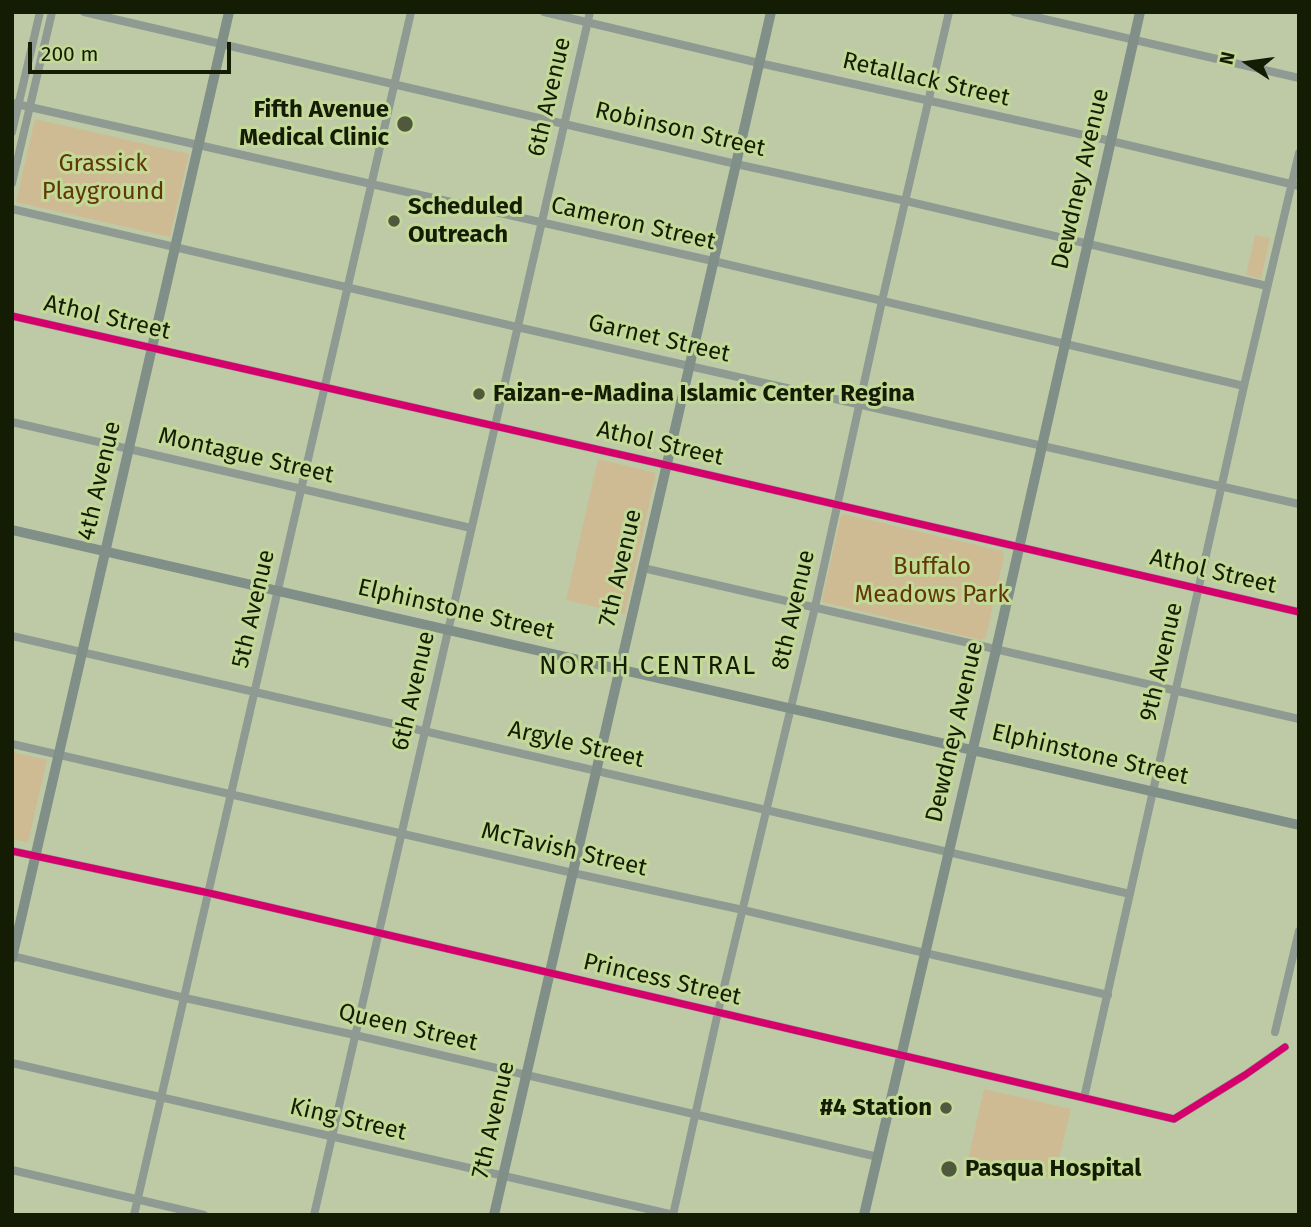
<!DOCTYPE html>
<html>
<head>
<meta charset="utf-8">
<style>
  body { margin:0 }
  #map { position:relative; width:1311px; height:1227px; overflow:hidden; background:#becaa6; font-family:"Fira Sans",sans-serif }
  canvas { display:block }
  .frame { position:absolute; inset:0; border:14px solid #151c04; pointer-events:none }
  .north { position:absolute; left:1213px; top:28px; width:70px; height:70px; -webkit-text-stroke:5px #c3d997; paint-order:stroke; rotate:283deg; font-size:19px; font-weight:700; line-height:28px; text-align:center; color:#151c04 }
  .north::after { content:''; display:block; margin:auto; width:24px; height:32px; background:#151c04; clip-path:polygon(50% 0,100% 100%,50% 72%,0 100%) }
  .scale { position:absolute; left:28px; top:42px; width:203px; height:32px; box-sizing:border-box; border:4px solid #151c04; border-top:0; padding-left:9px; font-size:21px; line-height:24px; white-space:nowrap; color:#151c04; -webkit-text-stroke:5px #c3d997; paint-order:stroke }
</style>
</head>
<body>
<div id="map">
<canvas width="1311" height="1227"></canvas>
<div class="frame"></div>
<div class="north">N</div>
<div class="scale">200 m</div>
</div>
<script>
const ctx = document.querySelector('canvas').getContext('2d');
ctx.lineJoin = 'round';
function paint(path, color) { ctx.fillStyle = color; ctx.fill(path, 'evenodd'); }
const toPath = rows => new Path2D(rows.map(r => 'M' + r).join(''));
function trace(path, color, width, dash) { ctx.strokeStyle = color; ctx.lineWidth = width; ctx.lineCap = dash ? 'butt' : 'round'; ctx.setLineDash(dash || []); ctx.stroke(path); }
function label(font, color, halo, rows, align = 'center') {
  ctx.font = font + ' "Fira Sans",sans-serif'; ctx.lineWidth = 6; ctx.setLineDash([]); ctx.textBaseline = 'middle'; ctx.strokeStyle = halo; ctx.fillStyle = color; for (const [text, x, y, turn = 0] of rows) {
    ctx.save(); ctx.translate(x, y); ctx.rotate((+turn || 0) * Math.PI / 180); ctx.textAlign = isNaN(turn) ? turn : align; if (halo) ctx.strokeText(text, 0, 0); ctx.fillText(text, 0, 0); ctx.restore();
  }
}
const green = toPath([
  [35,119,189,154,170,237,16,202],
  [1255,235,1270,238,1261,279,1246,275],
  [598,459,656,473,625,614,566,600],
  [844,514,1002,551,1004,557,986,637,981,640,823,602,822,599,841,516],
  [12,752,47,760,28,843,12,839],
  [984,1089,1071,1109,1054,1179,968,1159]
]);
const street = toPath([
  [84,12,736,164,906,201,1267,286],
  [544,12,759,63,1111,141,1299,186],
  [1014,12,1299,78],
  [12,103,713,261,1244,386],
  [12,132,40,12],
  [12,183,52,12],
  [12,209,517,327,1299,504],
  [12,316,666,465,1299,612],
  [12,422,471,528],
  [643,568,1299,719],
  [12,636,1130,894],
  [12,744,573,873,743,910,925,953,1108,995],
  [12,851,209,893,1174,1119,1245,1075,1285,1047],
  [12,956,185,998,355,1035,878,1157],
  [1275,1032,1299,931],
  [12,1063,674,1215],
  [1084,1098,1244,386,1299,153],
  [12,1170,204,1215],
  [134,1215,411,12],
  [314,1215,590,12],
  [673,1215,718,1012,815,607,882,301,949,12]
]);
const secondary = toPath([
  [12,530,1299,825],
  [12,958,229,12],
  [494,1215,771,12],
  [864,1215,996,650,1140,12]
]);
const cycleway = toPath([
  [12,316,666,465,1299,612],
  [12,851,209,893,1174,1119,1245,1075,1285,1047]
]);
const markers = [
  [405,124,9,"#50593d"],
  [394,221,7,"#50593d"],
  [479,394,7,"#50593d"],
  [946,1108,7,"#50593d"],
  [949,1169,9,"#50593d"]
];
const streetNames = [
  ["Retallack Street",926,80,13],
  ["6th Avenue",550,97,-77],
  ["Robinson Street",680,130,13],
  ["Dewdney Avenue",1081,179,-77],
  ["Cameron Street",633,224,13],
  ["Athol Street",107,318,13],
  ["Garnet Street",659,339,13],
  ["Athol Street",660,444,13],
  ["Montague Street",246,456,13],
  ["4th Avenue",100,481,-77],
  ["7th Avenue",621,568,-77],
  ["Athol Street",1213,572,13],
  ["5th Avenue",254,609,-77],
  ["Elphinstone Street",456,610,13],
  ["8th Avenue",794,610,-77],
  ["9th Avenue",1162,662,-77],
  ["6th Avenue",414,691,-77],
  ["Dewdney Avenue",955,732,-77],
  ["Argyle Street",576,745,13],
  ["Elphinstone Street",1090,755,13],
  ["McTavish Street",564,850,13],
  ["Princess Street",662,980,13],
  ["Queen Street",408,1028,13],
  ["King Street",348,1120,13],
  ["7th Avenue",494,1120,-77]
];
const poiNames = [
  ["Fifth Avenue",389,110,"right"],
  ["Medical Clinic",389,138,"right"],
  ["Scheduled",408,207],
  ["Outreach",408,235],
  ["Faizan-e-Madina Islamic Center Regina",493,394],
  ["#4 Station",932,1108,"right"],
  ["Pasqua Hospital",965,1169]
];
const parkNames = [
  ["Grassick",103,164],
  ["Playground",103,192],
  ["Buffalo",932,567],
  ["Meadows Park",932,595]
];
const neighbourhoodNames = [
  ["NORTH CENTRAL",648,667]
];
paint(green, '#cebb94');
trace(street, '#8e9a92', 8);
trace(secondary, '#808f87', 10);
trace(cycleway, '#d6006c', 7);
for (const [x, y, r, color] of markers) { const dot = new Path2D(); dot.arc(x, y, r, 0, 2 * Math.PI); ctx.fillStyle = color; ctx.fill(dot); trace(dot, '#c3d997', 2.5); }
label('24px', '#151c04', '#c3d997', streetNames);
label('bold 24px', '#151c04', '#c3d997', poiNames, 'left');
label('24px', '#613703', '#c3d997', parkNames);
ctx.letterSpacing = '2px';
label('26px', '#151c04', '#c3d997', neighbourhoodNames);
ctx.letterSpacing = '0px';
</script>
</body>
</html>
